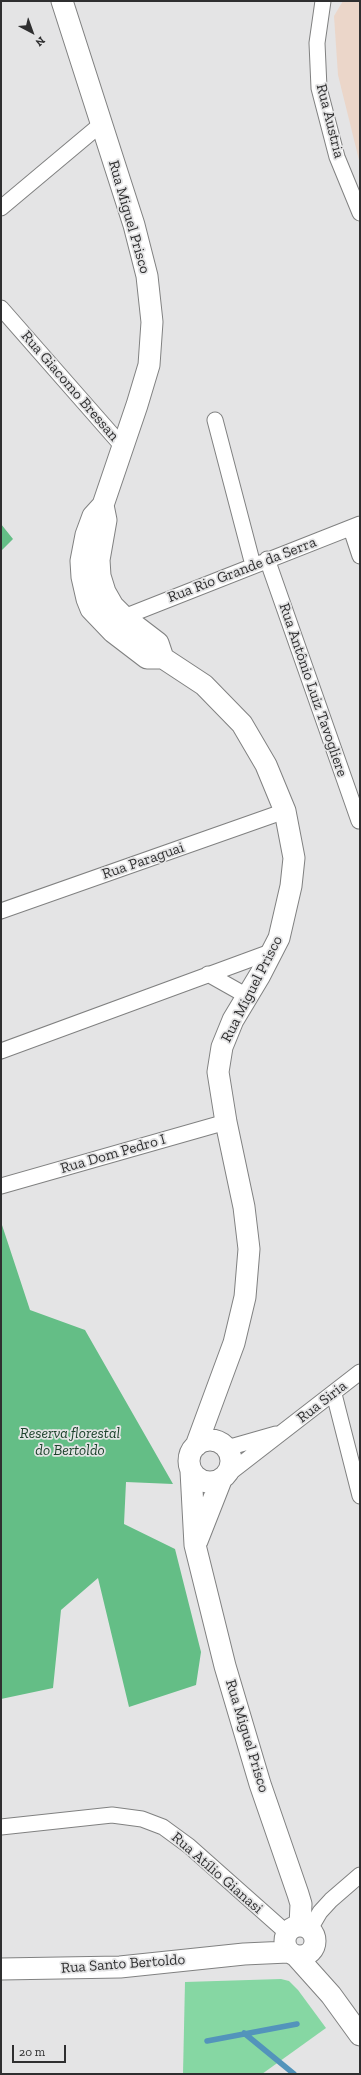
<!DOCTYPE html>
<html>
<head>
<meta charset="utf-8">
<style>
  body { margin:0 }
  #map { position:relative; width:361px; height:2075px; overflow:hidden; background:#e4e4e5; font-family:"Zilla Slab",serif }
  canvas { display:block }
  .frame { position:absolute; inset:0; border:2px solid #2f2f30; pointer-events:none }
  .north { position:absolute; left:12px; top:12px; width:40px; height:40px; -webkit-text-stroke:3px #e4e4e5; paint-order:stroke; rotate:139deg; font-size:11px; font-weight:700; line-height:16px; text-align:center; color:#2f2f30 }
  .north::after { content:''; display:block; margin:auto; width:14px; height:18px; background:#2f2f30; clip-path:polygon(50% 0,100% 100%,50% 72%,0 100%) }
  .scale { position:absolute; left:12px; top:2045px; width:54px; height:18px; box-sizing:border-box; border:2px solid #2f2f30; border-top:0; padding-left:5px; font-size:12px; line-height:14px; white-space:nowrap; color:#2f2f30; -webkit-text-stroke:3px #e4e4e5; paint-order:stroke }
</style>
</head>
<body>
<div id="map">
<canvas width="361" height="2075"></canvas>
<div class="frame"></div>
<div class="north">N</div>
<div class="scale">20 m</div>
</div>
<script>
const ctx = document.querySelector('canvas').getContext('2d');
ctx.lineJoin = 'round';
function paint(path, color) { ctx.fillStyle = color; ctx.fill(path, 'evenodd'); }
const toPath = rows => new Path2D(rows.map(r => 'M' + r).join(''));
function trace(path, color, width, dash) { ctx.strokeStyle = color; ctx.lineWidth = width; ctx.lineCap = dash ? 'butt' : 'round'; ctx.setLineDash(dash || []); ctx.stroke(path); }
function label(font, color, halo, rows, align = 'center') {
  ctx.font = font + ' "Zilla Slab",serif'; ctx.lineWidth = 3.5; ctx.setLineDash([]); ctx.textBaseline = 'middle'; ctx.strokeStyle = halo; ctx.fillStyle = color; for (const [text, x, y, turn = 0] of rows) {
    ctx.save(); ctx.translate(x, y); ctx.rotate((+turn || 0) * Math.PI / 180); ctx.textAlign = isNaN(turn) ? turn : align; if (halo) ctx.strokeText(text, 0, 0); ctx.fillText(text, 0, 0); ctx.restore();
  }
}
const education = toPath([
  [343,1,360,1,360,164,338,75,334,16]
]);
const green = toPath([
  [281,1979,289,1981,298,1990,326,2028,262,2074,183,2074,185,1982]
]);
const forest = toPath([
  [1,524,13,539,1,551],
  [1,1222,30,1310,85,1330,173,1484,126,1482,124,1524,175,1549,201,1652,196,1685,129,1707,98,1578,61,1610,53,1688,1,1699]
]);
const stream = toPath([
  [244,2033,294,2074],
  [207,2041,297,2024]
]);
const street = toPath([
  [323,1,317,43,319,88,337,157,360,213],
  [1,208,100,125],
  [1,308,123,447],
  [215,420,253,565],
  [351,529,360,556],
  [267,559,359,821],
  [124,617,360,524],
  [1,911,285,811],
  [208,974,247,996],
  [1,1051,273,951],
  [1,1186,226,1122],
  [334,1394,360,1496],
  [227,1448,276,1434],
  [227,1475,360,1372],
  [1,1827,112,1815,142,1819,163,1827,189,1846,287,1933],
  [310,1929,320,1912,331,1900,360,1875]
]);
const secondary = toPath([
  [62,1,134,225,147,276,152,322,149,365,137,405,103,505,93,516,86,535,81,561,82,577,87,599,91,609,113,632,147,658,163,658,204,685,242,724,266,765,285,811,294,858,291,886,279,938,260,975,233,1020,222,1047,218,1072,226,1122,244,1207,249,1249,245,1297,234,1343,196,1446],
  [103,505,106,520,99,560,100,576,105,592,113,606,124,617,158,643,163,658],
  '189 1461a21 21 0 1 1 42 0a21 21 0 1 1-42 0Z',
  [191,1471,195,1545,225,1666,260,1784,298,1894,301,1904,300,1926],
  [197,1541,221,1480],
  '285 1941a15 15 0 1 1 30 0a15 15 0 1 1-30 0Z',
  [297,1957,331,1995,360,2035],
  [1,1969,120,1967,244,1954,288,1952]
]);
const streetNames = [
  ["Rua Austria",330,121,76],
  ["Rua Miguel Prisco",129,217,74],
  ["Rua Giacomo Bressan",70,386,49],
  ["Rua Rio Grande da Serra",242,570,-21],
  ["Rua Antônio Luiz Tavogliere",313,690,71],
  ["Rua Paraguai",143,861,-19],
  ["Rua Miguel Prisco",252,989,-63],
  ["Rua Dom Pedro I",113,1154,-16],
  ["Rua Siria",322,1402,-38],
  ["Rua Miguel Prisco",247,1736,73],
  ["Rua Atílio Gianasi",217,1873,41],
  ["Rua Santo Bertoldo",123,1964,-4]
];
const parkNames = [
  ["Reserva florestal",70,1434],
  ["do Bertoldo",70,1451]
];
paint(education, '#ebd6c9');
paint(green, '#86d7a3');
paint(forest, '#64be86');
trace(stream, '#5394bb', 5.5);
trace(street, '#808181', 17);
trace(secondary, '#808181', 23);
trace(street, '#fff', 15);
trace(secondary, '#fff', 21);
label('15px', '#2f2f30', '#e4e4e5', streetNames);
label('italic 15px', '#1d432c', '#e4e4e5', parkNames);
</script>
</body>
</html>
